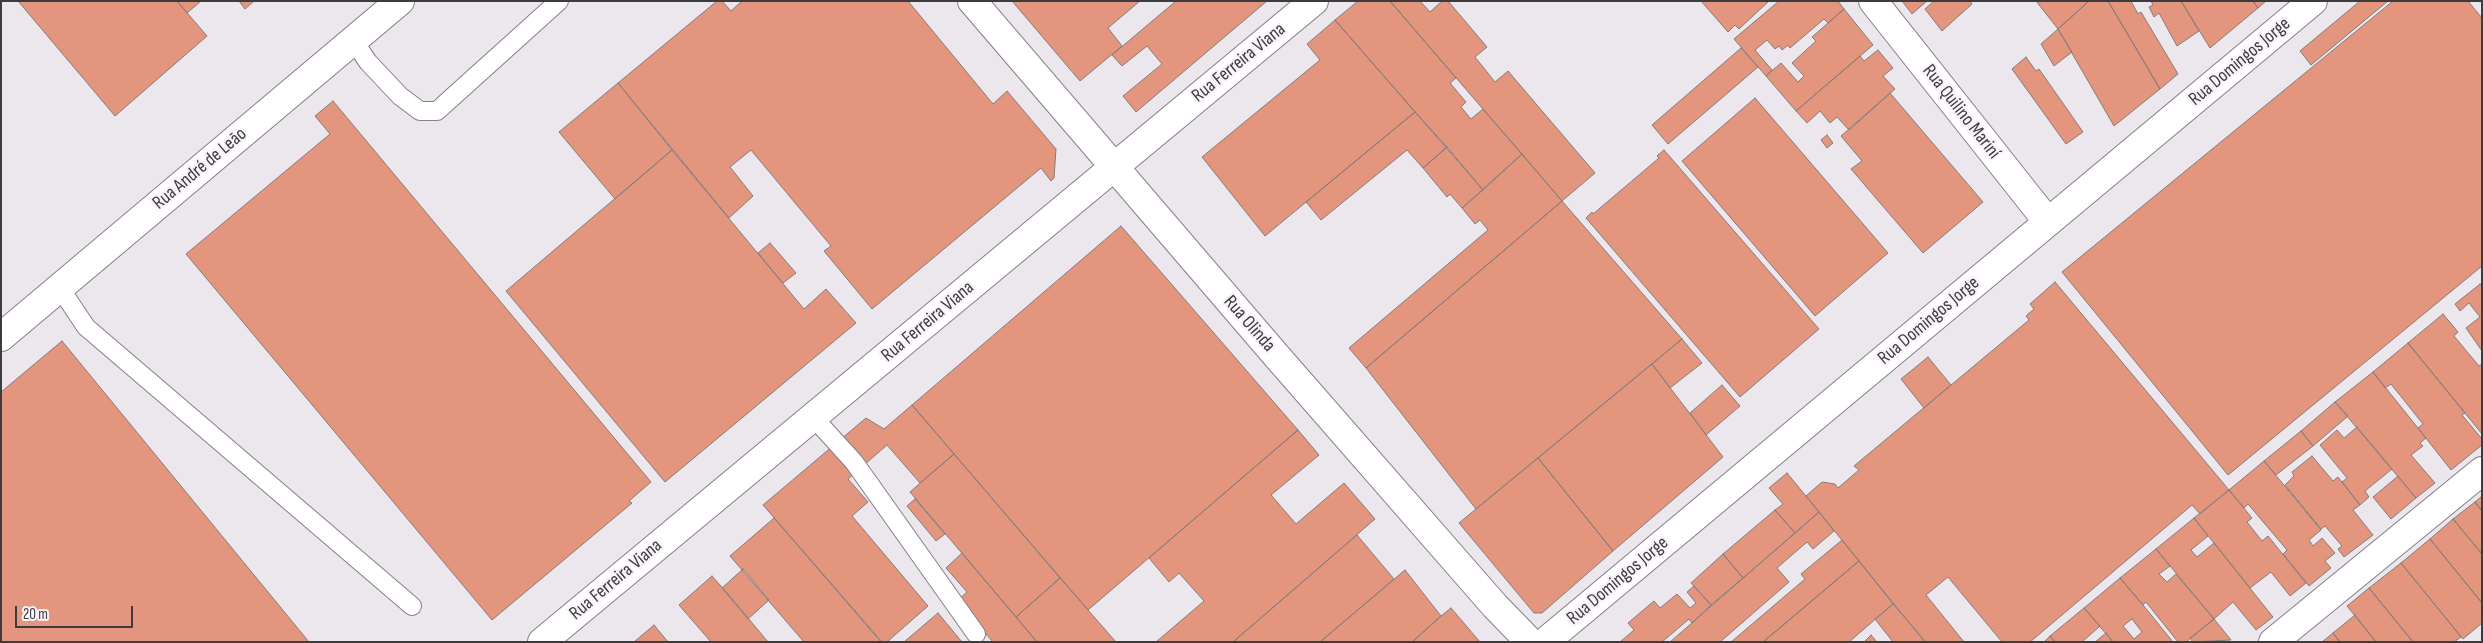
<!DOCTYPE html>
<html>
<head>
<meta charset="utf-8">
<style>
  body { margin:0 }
  #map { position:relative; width:2483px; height:643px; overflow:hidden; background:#ece6ed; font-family:"Sofia Sans Condensed",sans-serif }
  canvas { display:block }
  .frame { position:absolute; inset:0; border:2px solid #3d3b3e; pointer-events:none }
  .scale { position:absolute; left:15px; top:606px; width:118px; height:22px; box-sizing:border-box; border:2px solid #3d3b3e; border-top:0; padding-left:6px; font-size:15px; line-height:18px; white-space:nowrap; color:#3d3b3e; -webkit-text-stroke:4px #f9f3fa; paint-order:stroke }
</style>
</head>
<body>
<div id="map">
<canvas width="2483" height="643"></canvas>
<div class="frame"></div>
<div class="scale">20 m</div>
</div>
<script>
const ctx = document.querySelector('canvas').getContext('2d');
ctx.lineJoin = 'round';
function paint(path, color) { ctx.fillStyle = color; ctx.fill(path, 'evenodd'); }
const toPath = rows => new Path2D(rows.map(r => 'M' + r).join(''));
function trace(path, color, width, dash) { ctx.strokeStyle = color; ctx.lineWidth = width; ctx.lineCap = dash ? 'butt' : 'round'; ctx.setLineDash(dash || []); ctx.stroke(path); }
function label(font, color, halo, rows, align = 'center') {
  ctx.font = font + ' "Sofia Sans Condensed",sans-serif'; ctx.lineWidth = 5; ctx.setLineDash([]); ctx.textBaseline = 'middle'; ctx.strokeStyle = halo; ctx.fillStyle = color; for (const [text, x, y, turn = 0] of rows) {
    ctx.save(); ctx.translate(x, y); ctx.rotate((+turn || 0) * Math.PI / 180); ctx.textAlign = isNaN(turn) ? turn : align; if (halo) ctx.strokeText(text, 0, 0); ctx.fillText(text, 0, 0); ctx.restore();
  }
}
const building = toPath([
  [18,1,177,1,207,36,115,116,18,1],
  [177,1,201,1,187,13,177,1],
  [239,1,254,1,245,9,239,1],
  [717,1,722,1,731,11,742,1,908,1,993,104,1007,91,1056,149,1054,178,1051,181,1041,168,872,309,824,251,831,246,751,150,730,167,753,196,729,218,618,83,717,1],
  [1012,1,1140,1,1108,28,1122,46,1080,81,1012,1],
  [1176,1,1267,1,1136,112,1123,96,1162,64,1147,46,1122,66,1112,55,1176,1],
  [1358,1,1390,1,1456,78,1450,83,1466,102,1461,107,1471,119,1483,109,1522,154,1483,190,1335,20,1358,1],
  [1390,1,1420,1,1430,12,1442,1,1448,1,1487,47,1475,57,1495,82,1508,71,1595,173,1562,201,1390,1],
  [1701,1,1769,1,1739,29,1735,25,1728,32,1701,1],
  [1779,1,1838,1,1844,9,1828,23,1824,19,1790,48,1788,45,1782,50,1779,46,1775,49,1767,40,1755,50,1772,70,1766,76,1734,39,1779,1],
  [1902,1,1927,1,1912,14,1902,1],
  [1934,1,1970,1,1972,4,1942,31,1925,9,1934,1],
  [2036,1,2089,1,2058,29,2036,1],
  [2089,1,2108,1,2160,89,2114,126,2058,29,2089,1],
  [2108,1,2131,1,2138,14,2141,12,2178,74,2160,89,2108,1],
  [2151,1,2181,1,2199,31,2177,46,2159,13,2154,17,2149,7,2153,5,2151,1],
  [2181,1,2253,1,2258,8,2210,48,2181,1],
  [2253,1,2266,1,2258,8,2253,1],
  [2360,1,2388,1,2311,65,2300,51,2360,1],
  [2393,1,2468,1,2482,18,2482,266,2228,475,2062,272,2393,1],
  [1844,9,1873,45,1796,111,1766,76,1781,63,1798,82,1804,76,1792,63,1816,41,1812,37,1844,9],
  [1335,20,1415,112,1265,236,1202,157,1320,60,1307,44,1335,20],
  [2058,29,2072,52,2054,66,2041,44,2058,29],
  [1741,48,1758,67,1668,144,1652,125,1741,48],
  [1878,50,1893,68,1883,76,1895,89,1849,130,1837,117,1830,123,1820,111,1807,123,1796,111,1860,56,1864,61,1878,50],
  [2026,57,2036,71,2039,69,2083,132,2066,144,2012,69,2026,57],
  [618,83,672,150,615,199,559,132,618,83],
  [1890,93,1983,202,1923,253,1851,169,1862,161,1841,136,1890,93],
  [1755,98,1888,253,1815,316,1682,161,1755,98],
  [333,101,651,482,629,501,632,503,626,508,492,620,186,254,330,134,315,116,333,101],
  [1415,112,1447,147,1423,168,1407,150,1321,220,1306,202,1415,112],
  [1827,135,1833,143,1827,148,1821,140,1827,135],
  [1447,147,1483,190,1462,208,1450,194,1447,197,1423,168,1447,147],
  [672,150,804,309,826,289,856,323,665,482,506,291,672,150],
  [1664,150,1819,329,1740,397,1586,218,1592,212,1593,214,1659,158,1657,156,1664,150],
  [1522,154,1562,201,1366,368,1349,348,1488,230,1480,220,1475,224,1462,208,1522,154],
  [1562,201,1682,339,1476,509,1366,368,1562,201],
  [1121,226,1298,430,1088,610,912,405,1121,226],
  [770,243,796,273,783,283,758,253,770,243],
  [2055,282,2229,490,2200,514,2192,505,2030,642,2002,642,1948,577,1926,595,1964,642,1925,642,1806,496,1822,482,1835,484,1838,488,1859,470,1854,466,2029,320,2026,316,2034,309,2030,304,2055,282],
  [2480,284,2482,286,2482,351,2466,328,2480,317,2469,303,2460,311,2455,304,2480,284],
  [2443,314,2458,332,2454,336,2479,366,2482,364,2482,434,2408,343,2443,314],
  [1682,339,1702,363,1670,388,1652,364,1682,339],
  [62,341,309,642,1,642,1,392,62,341],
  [2408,343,2465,413,2462,415,2482,439,2482,445,2451,470,2418,428,2423,424,2391,384,2385,388,2373,372,2408,343],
  [1928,357,1951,385,1924,408,1901,379,1928,357],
  [1652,364,1723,457,1613,551,1538,458,1652,364],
  [2373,372,2426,438,2420,443,2423,446,2411,455,2435,483,2416,498,2335,402,2373,372],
  [1722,385,1740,406,1706,435,1690,413,1722,385],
  [2335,402,2348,416,2313,446,2301,431,2335,402],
  [912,405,954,454,920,483,887,445,848,479,868,502,852,516,928,606,887,642,882,642,763,505,866,418,884,429,912,405],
  [2357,427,2392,469,2365,491,2369,497,2360,505,2342,482,2347,478,2320,445,2337,430,2344,438,2357,427],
  [1298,430,1319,455,1271,495,1296,524,1344,483,1375,519,1233,642,1156,642,1204,601,1179,573,1169,582,1149,558,1298,430],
  [2301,431,2313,446,2276,475,2264,461,2301,431],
  [954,454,1060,578,1016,617,910,492,954,454],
  [2312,456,2333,481,2338,477,2360,505,2353,510,2373,535,2344,557,2338,549,2342,546,2325,526,2321,529,2285,485,2294,476,2292,472,2312,456],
  [1538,458,1613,551,1542,613,1534,613,1459,523,1538,458],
  [2264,461,2321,530,2309,540,2313,546,2322,538,2335,553,2325,561,2331,568,2309,586,2283,554,2287,550,2248,504,2244,508,2229,490,2264,461],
  [1787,473,1819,512,1795,533,1775,510,1783,504,1769,488,1787,473],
  [2398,476,2416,498,2391,519,2373,497,2398,476],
  [2229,490,2252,518,2247,522,2262,541,2268,536,2306,583,2290,596,2271,572,2250,588,2194,518,2229,490],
  [2481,497,2482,497,2482,511,2475,502,2481,497],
  [915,499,945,534,936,541,907,506,915,499],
  [2475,502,2482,511,2482,554,2453,519,2475,502],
  [1775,510,1795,533,1743,578,1723,554,1775,510],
  [1819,512,1834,531,1813,549,1807,542,1777,568,1789,582,1720,642,1670,642,1819,512],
  [774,518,881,642,804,642,730,556,774,518],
  [2194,518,2208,536,2191,550,2197,557,2214,543,2273,617,2256,630,2233,602,2214,619,2156,549,2194,518],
  [2453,519,2482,554,2482,603,2430,539,2453,519],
  [1357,535,1394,579,1320,642,1233,642,1357,535],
  [2430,539,2482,603,2482,623,2463,639,2401,563,2430,539],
  [1842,540,1859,561,1763,642,1731,642,1805,579,1801,574,1842,540],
  [2156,549,2170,566,2159,574,2167,582,2176,574,2214,619,2186,642,2178,642,2146,602,2143,605,2120,578,2156,549],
  [962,553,1037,642,993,642,957,601,967,592,946,568,962,553],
  [1723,554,1743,578,1711,605,1691,583,1723,554],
  [1859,561,1893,604,1849,642,1763,642,1859,561],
  [2401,563,2461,637,2454,642,2413,642,2369,588,2401,563],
  [743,569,769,600,748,619,722,588,743,569],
  [1405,570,1441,616,1412,642,1320,642,1405,570],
  [712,576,728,594,768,642,711,642,679,605,712,576],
  [1060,578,1116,642,1037,642,1016,617,1060,578],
  [2120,578,2143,605,2173,642,2113,642,2084,608,2120,578],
  [2132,619,2142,632,2134,639,2123,626,2132,619],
  [1694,586,1711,605,1692,623,1689,619,1662,642,1620,642,1634,630,1628,623,1654,601,1660,608,1677,594,1690,608,1696,603,1687,592,1694,586],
  [2369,588,2413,642,2376,642,2347,606,2369,588],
  [1893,604,1914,628,1925,642,1893,642,1875,619,1893,604],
  [1451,608,1480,642,1412,642,1441,616,1451,608],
  [2084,608,2100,626,2082,642,2055,642,2050,636,2084,608],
  [938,613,962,642,904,642,938,613],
  [2355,615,2376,642,2340,642,2333,633,2355,615],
  [2214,619,2231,640,2193,642,2190,638,2214,619],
  [654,625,668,642,634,642,654,625],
  [2106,633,2113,642,2095,642,2106,633],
  [2333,633,2340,642,2322,642,2333,633],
  [1871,635,1877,642,1864,642,1871,635],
  [2050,636,2055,642,2044,642,2050,636]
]);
const service = toPath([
  [353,40,368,62,400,96,420,111,437,111,559,1],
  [60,288,86,327,412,606],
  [813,417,854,462,976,634]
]);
const minor = toPath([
  [972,1,1274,353,1495,606,1530,642],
  [1873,1,2048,222],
  [1,337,400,1],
  [542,642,1314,1],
  [1545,642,2313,1],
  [2273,642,2482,471]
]);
const streetNames = [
  ["Rua Domingos Jorge",2240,62,-40],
  ["Rua Ferreira Viana",1239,63,-39],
  ["Rua Quilino Mariní",1961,112,52],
  ["Rua André de Leão",200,169,-40],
  ["Rua Domingos Jorge",1929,321,-40],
  ["Rua Ferreira Viana",928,322,-40],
  ["Rua Olinda",1249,324,49],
  ["Rua Ferreira Viana",616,580,-40],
  ["Rua Domingos Jorge",1618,581,-40]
];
paint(building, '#e3957d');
trace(building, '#857c79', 1);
trace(service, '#857f86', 20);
trace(minor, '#857f86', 30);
trace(service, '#fff', 18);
trace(minor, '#fff', 28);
label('19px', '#3d3b3e', '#f9f3fa', streetNames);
</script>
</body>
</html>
